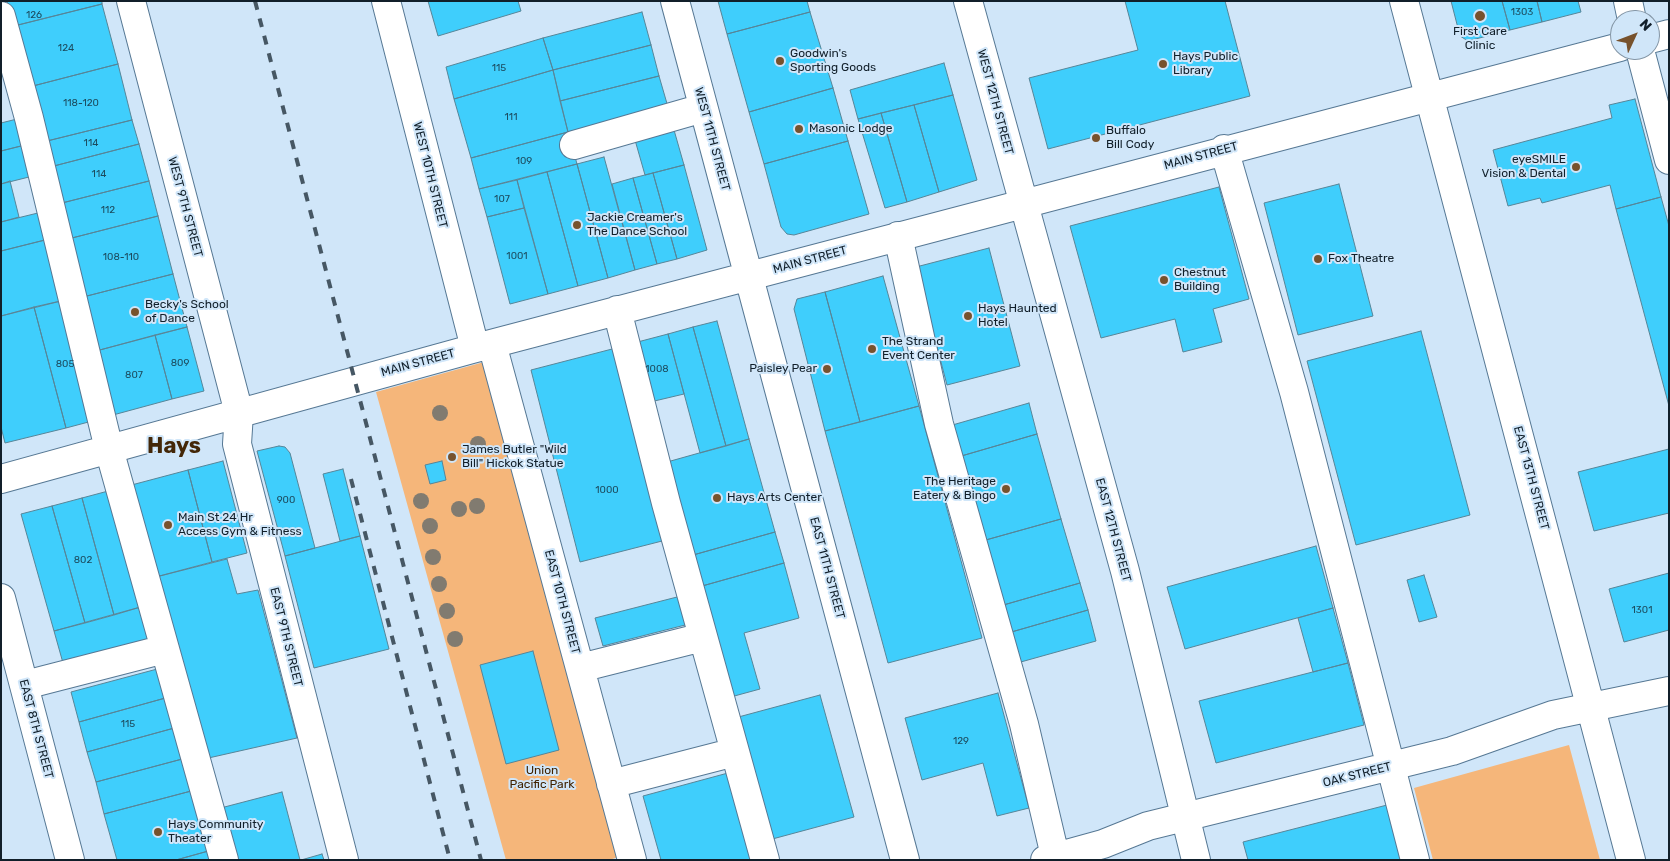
<!DOCTYPE html>
<html>
<head>
<meta charset="utf-8">
<style>
  body { margin:0 }
  #map { position:relative; width:1670px; height:861px; overflow:hidden; background:#d0e6f9; font-family:Rubik,sans-serif }
  canvas { display:block }
  .frame { position:absolute; inset:0; border:2px solid #111f2a; pointer-events:none }
  .north { position:absolute; left:1610px; top:10px; width:50px; height:50px; box-sizing:border-box; background:#d0e6f9; border:1px solid #8496a6; border-radius:50%; rotate:47deg; font-size:14px; font-weight:700; line-height:20px; text-align:center; color:#111f2a }
  .north::after { content:''; display:block; margin:auto; width:18px; height:22px; background:#77522d; clip-path:polygon(50% 0,100% 100%,50% 72%,0 100%) }
</style>
</head>
<body>
<div id="map">
<canvas width="1670" height="861"></canvas>
<div class="frame"></div>
<div class="north">N</div>
</div>
<script>
const ctx = document.querySelector('canvas').getContext('2d');
ctx.lineJoin = 'round';
function paint(path, color) { ctx.fillStyle = color; ctx.fill(path, 'evenodd'); }
const toPath = rows => new Path2D(rows.map(r => 'M' + r).join(''));
function trace(path, color, width, dash) { ctx.strokeStyle = color; ctx.lineWidth = width; ctx.lineCap = dash ? 'butt' : 'round'; ctx.setLineDash(dash || []); ctx.stroke(path); }
function label(font, color, halo, rows, align = 'center') {
  ctx.font = font + ' Rubik,sans-serif'; ctx.lineWidth = 4; ctx.setLineDash([]); ctx.textBaseline = 'middle'; ctx.strokeStyle = halo; ctx.fillStyle = color; for (const [text, x, y, turn = 0] of rows) {
    ctx.save(); ctx.translate(x, y); ctx.rotate((+turn || 0) * Math.PI / 180); ctx.textAlign = isNaN(turn) ? turn : align; if (halo) ctx.strokeText(text, 0, 0); ctx.fillText(text, 0, 0); ctx.restore();
  }
}
const green = toPath([
  [484,362,622,856,609,860,506,860,376,392],
  [1569,745,1600,860,1433,860,1414,788]
]);
const building = toPath([
  [7,1,102,1,102,4,14,26,7,1],
  [428,1,518,1,521,11,438,36,428,1],
  [718,1,807,1,810,12,727,34,718,1],
  [1125,1,1225,1,1250,96,1048,149,1029,78,1138,50,1125,1],
  [1451,1,1502,1,1510,30,1468,41,1460,36,1451,1],
  [1502,1,1537,1,1542,22,1510,30,1502,1],
  [1537,1,1578,1,1581,12,1542,22,1537,1],
  [102,4,118,64,29,87,14,26,102,4],
  [642,12,651,45,553,70,543,38,642,12],
  [810,12,833,88,749,112,727,34,810,12],
  [543,38,553,70,454,99,446,67,543,38],
  [651,45,659,76,560,101,553,70,651,45],
  [944,63,953,95,858,119,850,90,944,63],
  [118,64,132,120,43,142,29,87,118,64],
  [553,70,568,132,471,158,454,99,553,70],
  [659,76,668,107,568,132,560,101,659,76],
  [833,88,848,141,764,164,749,112,833,88],
  [953,95,977,180,939,192,914,105,953,95],
  [1635,99,1661,197,1616,209,1610,185,1542,203,1540,198,1508,206,1493,150,1612,118,1609,105,1635,99],
  [914,105,939,192,907,202,881,113,914,105],
  [881,113,907,202,885,208,858,119,881,113],
  [17,119,25,145,1,151,1,123,17,119],
  [132,120,139,144,50,167,43,142,132,120],
  [674,130,684,165,645,175,635,140,674,130],
  [568,132,577,164,479,189,471,158,568,132],
  [848,141,869,214,794,235,787,234,781,227,764,164,848,141],
  [139,144,149,181,58,204,50,167,139,144],
  [25,145,33,176,1,184,1,151,25,145],
  [604,157,635,270,608,278,577,164,604,157],
  [577,164,608,278,578,286,547,172,577,164],
  [684,165,707,250,677,259,653,173,684,165],
  [547,172,578,286,548,294,517,180,547,172],
  [653,173,677,259,657,264,633,178,653,173],
  [633,178,657,264,635,270,612,184,633,178],
  [517,180,524,208,487,217,479,189,517,180],
  [10,181,19,217,1,222,1,184,10,181],
  [149,181,158,216,68,239,58,204,149,181],
  [1339,184,1373,316,1298,335,1264,203,1339,184],
  [1219,187,1249,299,1213,309,1222,342,1183,352,1175,319,1101,338,1070,226,1219,187],
  [1661,197,1669,226,1669,406,1616,209,1661,197],
  [524,208,548,294,510,304,487,217,524,208],
  [42,212,49,239,1,251,1,222,42,212],
  [158,216,173,274,83,297,68,239,158,216],
  [49,239,65,300,1,316,1,251,49,239],
  [989,248,1020,366,947,385,916,267,989,248],
  [173,274,187,327,96,351,83,297,173,274],
  [883,276,919,406,860,422,825,292,883,276],
  [825,292,860,422,825,431,794,309,797,299,825,292],
  [65,300,96,420,66,428,34,307,65,300],
  [34,307,66,428,5,443,1,427,1,316,34,307],
  [717,321,749,439,726,446,693,327,717,321],
  [187,327,204,391,172,399,155,335,187,327],
  [693,327,726,446,700,453,668,334,693,327],
  [1421,331,1470,515,1356,545,1307,361,1421,331],
  [668,334,684,394,646,403,630,344,668,334],
  [155,335,172,399,113,415,96,351,155,335],
  [616,348,666,540,580,562,531,370,616,348],
  [1029,403,1037,434,951,459,942,428,1029,403],
  [919,406,982,638,888,663,825,431,919,406],
  [1037,434,1061,519,975,543,951,459,1037,434],
  [749,439,775,532,686,557,660,464,749,439],
  [279,446,285,447,290,453,315,548,285,556,257,451,279,446],
  [1669,449,1669,513,1594,531,1578,472,1669,449],
  [223,461,247,553,212,562,188,470,223,461],
  [442,461,446,480,430,484,425,465,442,461],
  [343,469,360,536,340,541,323,474,343,469],
  [188,470,212,562,148,579,124,487,188,470],
  [112,490,144,606,114,615,82,498,112,490],
  [82,498,114,615,85,623,52,506,82,498],
  [52,506,85,623,54,631,21,514,52,506],
  [1061,519,1080,583,993,608,975,543,1061,519],
  [775,532,784,563,695,588,686,557,775,532],
  [360,536,389,649,314,668,285,556,360,536],
  [1316,546,1333,608,1185,649,1167,587,1316,546],
  [227,559,237,594,258,590,297,738,204,759,152,578,227,559],
  [784,563,799,618,744,633,760,689,727,698,695,588,784,563],
  [1669,573,1669,630,1624,642,1609,589,1669,573],
  [1424,575,1437,617,1419,622,1407,580,1424,575],
  [1080,583,1088,610,1001,635,993,608,1080,583],
  [681,596,689,624,603,646,595,618,681,596],
  [144,606,153,639,63,663,54,631,144,606],
  [1333,608,1348,663,1313,672,1298,618,1333,608],
  [1088,610,1096,641,1010,665,1001,635,1088,610],
  [533,651,559,750,506,764,480,665,533,651],
  [1348,663,1364,725,1216,763,1199,701,1348,663],
  [161,668,169,697,79,722,71,692,161,668],
  [998,693,1029,808,997,816,983,763,922,780,905,718,998,693],
  [820,695,854,817,765,841,731,719,820,695],
  [169,697,178,727,87,752,79,722,169,697],
  [178,727,186,758,96,782,87,752,178,727],
  [186,758,195,790,104,814,96,782,186,758],
  [728,773,751,860,661,860,643,796,728,773],
  [195,790,212,850,176,860,117,860,104,814,195,790],
  [282,792,300,860,226,860,213,810,282,792],
  [1391,804,1403,860,1248,860,1243,842,1391,804],
  [212,850,215,860,176,860,212,850],
  [322,854,324,860,301,860,322,854]
]);
const minor = toPath([
  [131,1,239,413,237,444,344,860],
  [386,1,475,348],
  [675,1,905,860],
  [968,1,1125,571,1196,860],
  [1404,1,1631,860],
  [1628,1,1632,20],
  [1,16,29,118,109,449,224,860],
  [1650,39,1669,34],
  [1640,50,1669,160],
  [574,145,703,108],
  [1224,149,1294,392,1415,860],
  [898,236,939,424,1024,724,1056,860],
  [617,310,666,503,765,860],
  [492,344,632,860],
  [1,479,472,349,1620,47],
  [580,668,703,637],
  [25,685,165,649],
  [611,784,735,752],
  [1045,860,1103,844,1148,826,1452,751,1553,715,1669,691]
]);
const major = toPath([
  [1,598,70,860]
]);
const rail = toPath([
  [255,1,481,860],
  [351,479,450,860]
]);
const trees = [
  [440,413],
  [478,444],
  [421,501],
  [477,506],
  [459,509],
  [430,526],
  [433,557],
  [439,584],
  [447,611],
  [455,639]
];
const markers = [
  [1480,16,6,"#77522d"],
  [780,61,5,"#77522d"],
  [1163,64,5,"#77522d"],
  [799,129,5,"#77522d"],
  [1096,138,5,"#77522d"],
  [1576,167,5,"#77522d"],
  [577,225,5,"#77522d"],
  [1318,259,5,"#77522d"],
  [1164,280,5,"#77522d"],
  [135,312,5,"#77522d"],
  [968,316,5,"#77522d"],
  [872,349,5,"#77522d"],
  [827,369,5,"#77522d"],
  [452,457,5,"#77522d"],
  [1006,489,5,"#77522d"],
  [717,498,5,"#77522d"],
  [168,525,5,"#77522d"],
  [158,832,5,"#77522d"]
];
const numberNames = [
  ["1303",1522,12],
  ["126",34,15],
  ["124",66,48],
  ["115",499,68],
  ["118-120",81,103],
  ["111",511,117],
  ["114",91,143],
  ["109",524,161],
  ["114",99,174],
  ["107",502,199],
  ["112",108,210],
  ["1001",517,256],
  ["108-110",121,257],
  ["809",180,363],
  ["805",65,364],
  ["1008",657,369],
  ["807",134,375],
  ["1000",607,490],
  ["900",286,500],
  ["802",83,560],
  ["1301",1642,610],
  ["115",128,724],
  ["129",961,741]
];
const poiNames = [
  ["First Care",1480,32,"center"],
  ["Clinic",1480,46,"center"],
  ["Goodwin's",790,54],
  ["Sporting Goods",790,68],
  ["Hays Public",1173,57],
  ["Library",1173,71],
  ["Masonic Lodge",809,129],
  ["Buffalo",1106,131],
  ["Bill Cody",1106,145],
  ["eyeSMILE",1566,160,"right"],
  ["Vision & Dental",1566,174,"right"],
  ["Jackie Creamer's",587,218],
  ["The Dance School",587,232],
  ["Fox Theatre",1328,259],
  ["Chestnut",1174,273],
  ["Building",1174,287],
  ["Becky's School",145,305],
  ["of Dance",145,319],
  ["Hays Haunted",978,309],
  ["Hotel",978,323],
  ["The Strand",882,342],
  ["Event Center",882,356],
  ["Paisley Pear",817,369,"right"],
  ["James Butler \"Wild",462,450],
  ["Bill\" Hickok Statue",462,464],
  ["The Heritage",996,482,"right"],
  ["Eatery & Bingo",996,496,"right"],
  ["Hays Arts Center",727,498],
  ["Main St 24 Hr",178,518],
  ["Access Gym & Fitness",178,532],
  ["Hays Community",168,825],
  ["Theater",168,839]
];
const streetNames = [
  ["WEST 12TH STREET",995,102,75],
  ["WEST 11TH STREET",712,139,75],
  ["MAIN STREET",1201,156,-15],
  ["WEST 10TH STREET",430,175,76],
  ["WEST 9TH STREET",185,207,75],
  ["MAIN STREET",810,260,-15],
  ["MAIN STREET",418,363,-15],
  ["EAST 13TH STREET",1531,478,75],
  ["EAST 12TH STREET",1113,530,75],
  ["EAST 11TH STREET",827,568,75],
  ["EAST 10TH STREET",562,602,75],
  ["EAST 9TH STREET",286,637,76],
  ["EAST 8TH STREET",36,729,75],
  ["OAK STREET",1357,775,-14]
];
const parkNames = [
  ["Union",542,771],
  ["Pacific Park",542,785]
];
const townNames = [
  ["Hays",174,447]
];
paint(green, '#f5b67a');
paint(building, '#3fcefc');
trace(building, '#568598', 1);
trace(minor, '#567894', 30);
trace(major, '#567894', 30);
trace(minor, '#fff', 28);
trace(major, '#fff', 28);
trace(rail, '#465764', 4, [9, 9]);
ctx.fillStyle = '#817b70';
for (const [x, y] of trees) { ctx.beginPath(); ctx.arc(x, y, 8, 0, 2 * Math.PI); ctx.fill(); }
for (const [x, y, r, color] of markers) { const dot = new Path2D(); dot.arc(x, y, r, 0, 2 * Math.PI); ctx.fillStyle = color; ctx.fill(dot); trace(dot, '#d0e6f9', 2); }
label('10px', '#1c4b5e', null, numberNames);
label('12px', '#111f2a', '#d0e6f9', poiNames, 'left');
label('12px', '#111f2a', '#d0e6f9', streetNames);
label('12px', '#412300', '#d0e6f9', parkNames);
label('bold 22px', '#432708', '#d0e6f9', townNames);
</script>
</body>
</html>
